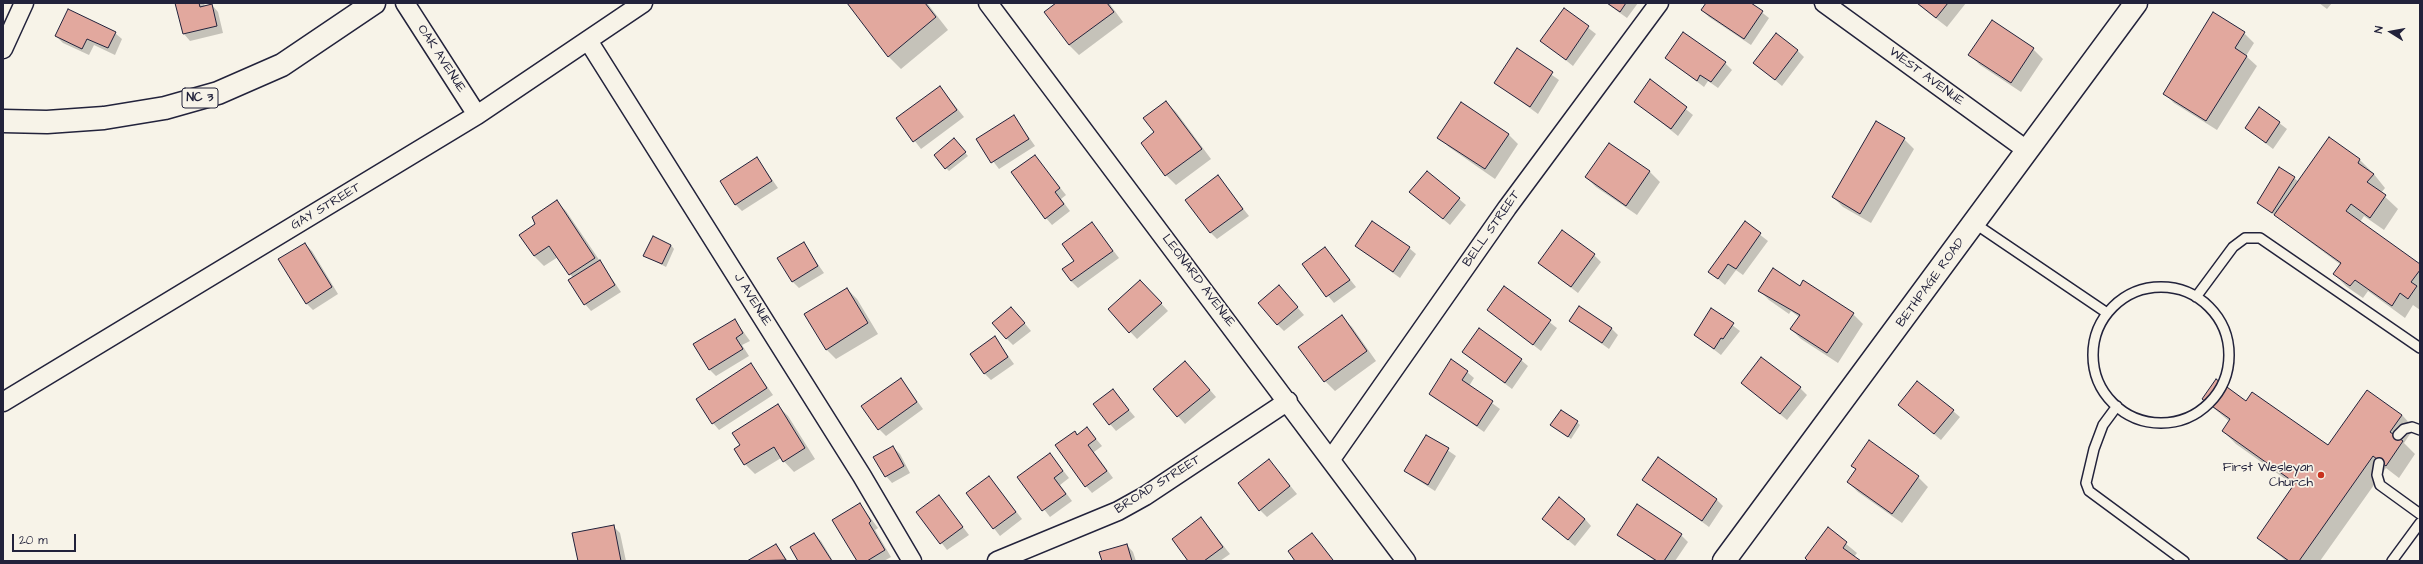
<!DOCTYPE html>
<html>
<head>
<meta charset="utf-8">
<style>
  body { margin:0 }
  #map { position:relative; width:2423px; height:564px; overflow:hidden; background:#f7f3e8; font-family:"Architects Daughter",sans-serif }
  canvas { display:block }
  .frame { position:absolute; inset:0; border:4px solid #22223b; pointer-events:none }
  .north { position:absolute; left:2371px; top:12px; width:40px; height:40px; -webkit-text-stroke:3px #f7f3e8; paint-order:stroke; rotate:281deg; font-size:11px; font-weight:700; line-height:16px; text-align:center; color:#22223b }
  .north::after { content:''; display:block; margin:auto; width:14px; height:18px; background:#22223b; clip-path:polygon(50% 0,100% 100%,50% 72%,0 100%) }
  .scale { position:absolute; left:12px; top:534px; width:64px; height:18px; box-sizing:border-box; border:2px solid #22223b; border-top:0; padding-left:5px; font-size:12px; line-height:14px; white-space:nowrap; color:#22223b; -webkit-text-stroke:3px #f7f3e8; paint-order:stroke }
</style>
</head>
<body>
<div id="map">
<canvas width="2423" height="564"></canvas>
<div class="frame"></div>
<div class="north">N</div>
<div class="scale">20 m</div>
</div>
<script>
const ctx = document.querySelector('canvas').getContext('2d');
ctx.lineJoin = 'round';
function paint(path, color) { ctx.fillStyle = color; ctx.fill(path, 'evenodd'); }
const toPath = rows => new Path2D(rows.map(r => 'M' + r).join(''));
function trace(path, color, width, dash) { ctx.strokeStyle = color; ctx.lineWidth = width; ctx.lineCap = dash ? 'butt' : 'round'; ctx.setLineDash(dash || []); ctx.stroke(path); }
function label(font, color, halo, rows, align = 'center') {
  ctx.font = font + ' "Architects Daughter",sans-serif'; ctx.lineWidth = 3.5; ctx.setLineDash([]); ctx.textBaseline = 'middle'; ctx.strokeStyle = halo; ctx.fillStyle = color; for (const [text, x, y, turn = 0] of rows) {
    ctx.save(); ctx.translate(x, y); ctx.rotate((+turn || 0) * Math.PI / 180); ctx.textAlign = isNaN(turn) ? turn : align; if (halo) ctx.strokeText(text, 0, 0); ctx.fillText(text, 0, 0); ctx.restore();
  }
}
const shadow = toPath([
  [176,3,204,3,205,7,212,5,218,12,223,33,190,41,184,34],
  [848,3,927,3,948,30,901,69,888,56],
  [1058,3,1109,3,1123,22,1079,55,1069,45],
  [1606,3,1638,3,1627,18],
  [1707,3,1750,3,1769,18,1751,45,1709,17,1702,10],
  [1916,3,1966,3,1947,27],
  [2319,3,2332,3,2327,9],
  [1564,9,1596,34,1573,66,1542,41],
  [115,33,122,39,115,55,94,45,89,55,63,43,56,36],
  [2244,33,2254,43,2246,56,2257,66,2217,130,2174,103,2164,93],
  [2033,49,2043,59,2021,92,1980,65,1970,55],
  [1517,50,1559,80,1538,114,1496,83],
  [1797,50,1804,57,1782,86,1755,63],
  [1666,58,1725,63,1732,70,1718,88,1708,81,1704,87],
  [1651,81,1693,115,1678,136,1635,101],
  [940,87,964,117,921,149,897,118],
  [1166,102,1176,112,1211,159,1176,185,1166,175,1155,133],
  [2260,108,2287,129,2273,149,2246,128],
  [1014,116,1035,146,999,169,977,140],
  [1508,134,1518,144,1495,179,1449,147,1439,137],
  [1904,139,1914,149,1871,223,1843,207,1833,197],
  [2330,139,2360,160,2373,173,2385,188,2381,193,2398,209,2384,230,2364,216,2360,222,2420,265,2420,310,2413,305,2405,318,2368,291,2363,298,2347,287,2334,274,2341,265,2258,203,2294,178,2299,182],
  [957,143,968,156,949,171,946,168],
  [1609,144,1650,172,1660,182,1637,215,1596,187,1586,177],
  [1035,156,1066,195,1061,199,1070,211,1052,225,1046,218],
  [757,158,778,188,742,211,735,204],
  [1218,177,1249,216,1217,239,1210,232],
  [1411,192,1459,199,1466,205,1450,225],
  [556,201,566,211,621,292,591,311,585,304,573,278,558,257,544,266,534,256,537,224],
  [1092,223,1119,258,1078,288,1071,281,1075,261],
  [1745,223,1768,241,1743,275,1736,270,1725,285,1710,272],
  [803,243,824,273,799,288,793,282],
  [305,244,312,251,338,294,313,310,306,303],
  [671,245,674,249,666,267,645,256],
  [1356,246,1409,248,1416,254,1400,278],
  [1325,248,1356,287,1334,303,1303,265],
  [1594,255,1601,262,1578,293,1539,263],
  [1505,287,1557,328,1541,351,1488,310],
  [1147,288,1168,311,1137,339,1109,309],
  [1800,288,1853,314,1863,324,1838,363,1801,339,1791,329,1799,317,1791,311,1789,314,1769,300,1759,290],
  [847,289,857,299,878,334,836,359,826,349],
  [1285,293,1304,315,1284,331,1277,324],
  [1711,309,1740,331,1721,355,1695,335],
  [1018,315,1031,331,1013,345,1007,339],
  [1342,317,1352,327,1376,361,1335,391,1325,381],
  [735,320,750,341,742,345,749,356,716,376,709,369],
  [1570,321,1611,328,1618,335,1609,349],
  [995,338,1014,364,991,380,984,373],
  [1463,352,1521,360,1528,366,1512,389],
  [751,364,773,395,719,430,713,423],
  [1192,369,1216,397,1185,424,1154,389],
  [1467,372,1474,378,1469,386,1500,409,1484,432,1430,393],
  [901,379,923,409,886,436,879,429],
  [1742,383,1800,388,1807,395,1787,420],
  [1113,391,1135,417,1116,431,1110,424],
  [2203,399,2246,402,2329,447,2402,415,2414,428,2404,443,2415,454,2399,478,2386,468,2320,561,2286,561,2259,538,2295,486,2236,444,2223,431,2230,422],
  [1899,405,1953,411,1960,417,1941,440],
  [778,406,788,416,815,459,794,472,781,458,755,474,745,464,735,449],
  [1577,422,1580,425,1571,439,1555,428],
  [1087,428,1102,446,1094,452,1113,478,1092,493,1086,486,1077,435],
  [1427,436,1456,456,1435,491,1413,477,1406,471],
  [893,447,900,454,910,473,892,483,886,476],
  [1050,454,1069,478,1060,485,1072,501,1050,517,1019,477],
  [1269,460,1297,494,1267,517,1260,510],
  [1852,466,1918,477,1928,487,1902,523,1858,492,1848,482,1857,470],
  [989,477,1022,519,1000,536,967,494],
  [1644,479,1716,499,1723,506,1709,527],
  [939,496,969,535,947,550,918,512],
  [860,504,878,528,875,530,891,557,884,561,859,561],
  [1201,518,1230,554,1220,561,1189,561],
  [1543,519,1585,519,1591,526,1575,546],
  [613,526,620,533,626,561,579,561],
  [1828,529,1857,553,1854,557,1859,561,1809,561],
  [814,534,821,541,833,561,800,561],
  [1312,534,1319,541,1334,561,1297,561],
  [1618,534,1681,535,1688,542,1675,561,1655,561],
  [776,545,788,561,749,561],
  [1127,545,1133,552,1136,561,1103,561]
]);
const building = toPath([
  [175,3,199,3,200,7,212,4,217,26,183,34,175,3],
  [847,3,925,3,936,17,888,57,847,3],
  [1056,3,1107,3,1114,12,1069,45,1044,12,1056,3],
  [1607,3,1626,3,1620,12,1607,3],
  [1706,3,1751,3,1763,11,1744,39,1701,10,1706,3],
  [1917,3,1948,3,1936,18,1917,3],
  [1564,8,1589,26,1566,60,1540,41,1564,8],
  [68,9,116,32,108,48,87,39,82,49,55,36,68,9],
  [2213,12,2245,32,2235,48,2247,56,2206,121,2163,94,2213,12],
  [1992,20,2034,48,2011,83,1968,55,1992,20],
  [1683,32,1726,62,1711,82,1700,75,1697,81,1665,58,1683,32],
  [1776,33,1798,50,1775,80,1753,63,1776,33],
  [1517,48,1553,72,1530,107,1494,83,1517,48],
  [1650,79,1687,107,1671,129,1634,102,1650,79],
  [940,86,957,110,913,142,896,118,940,86],
  [1166,101,1202,149,1165,176,1141,143,1154,132,1143,118,1166,101],
  [1461,102,1509,134,1485,169,1437,138,1461,102],
  [2259,107,2280,122,2266,143,2245,128,2259,107],
  [1014,115,1029,139,991,163,976,139,1014,115],
  [1876,121,1905,138,1860,214,1832,197,1876,121],
  [2329,137,2360,159,2358,163,2374,174,2367,182,2386,195,2370,218,2351,204,2346,211,2420,264,2420,270,2411,282,2417,286,2408,299,2400,293,2392,306,2355,280,2350,286,2333,274,2341,263,2274,215,2329,137],
  [954,138,966,152,945,169,934,155,954,138],
  [1609,143,1650,171,1626,206,1585,177,1609,143],
  [1035,155,1060,188,1055,192,1064,204,1045,219,1011,172,1035,155],
  [757,157,772,181,735,205,720,181,757,157],
  [2279,167,2295,177,2272,213,2257,203,2279,167],
  [1427,171,1460,198,1443,219,1409,192,1427,171],
  [1218,175,1243,209,1210,233,1185,200,1218,175],
  [557,200,595,258,569,275,549,246,534,256,519,235,535,224,532,217,557,200],
  [1372,221,1410,247,1393,272,1355,246,1372,221],
  [1745,221,1761,233,1736,269,1728,264,1718,279,1708,272,1745,221],
  [1092,222,1113,251,1071,281,1062,269,1074,261,1062,244,1092,222],
  [1562,230,1595,254,1571,287,1538,263,1562,230],
  [653,236,671,245,662,264,643,256,653,236],
  [804,242,818,266,792,282,777,258,804,242],
  [305,243,332,287,306,304,278,259,305,243],
  [1325,247,1350,280,1326,297,1302,264,1325,247],
  [600,260,615,285,584,305,568,280,600,260],
  [1773,268,1800,286,1803,280,1854,313,1827,353,1790,329,1800,315,1758,291,1773,268],
  [1140,280,1162,303,1129,333,1108,309,1140,280],
  [1279,285,1298,307,1277,325,1258,303,1279,285],
  [1504,286,1551,320,1533,345,1487,310,1504,286],
  [847,288,868,323,826,350,804,314,847,288],
  [1579,306,1612,328,1602,343,1569,321,1579,306],
  [1011,307,1025,323,1006,339,992,323,1011,307],
  [1711,308,1734,323,1723,339,1721,338,1714,349,1694,335,1711,308],
  [1342,315,1367,351,1324,382,1298,347,1342,315],
  [735,319,743,333,736,338,743,349,709,370,693,344,735,319],
  [1479,328,1522,359,1505,383,1462,352,1479,328],
  [995,336,1008,357,984,374,970,354,995,336],
  [1761,357,1801,387,1780,414,1741,383,1761,357],
  [1451,359,1468,371,1462,380,1493,401,1477,426,1429,394,1451,359],
  [1185,361,1210,390,1177,417,1153,389,1185,361],
  [751,363,767,388,712,424,696,399,751,363],
  [901,378,917,402,878,430,861,406,901,378],
  [2216,379,2246,401,2252,392,2328,445,2367,390,2402,415,2390,432,2403,441,2386,466,2373,456,2299,561,2289,561,2257,538,2295,483,2222,431,2230,419,2202,399,2216,379],
  [1917,381,1954,410,1934,434,1898,405,1917,381],
  [1113,389,1129,410,1109,425,1093,404,1113,389],
  [778,404,805,448,783,462,774,447,744,465,734,449,740,445,732,433,778,404],
  [1561,410,1578,421,1568,437,1550,425,1561,410],
  [1087,427,1096,439,1088,445,1107,471,1085,487,1055,445,1075,431,1077,435,1087,427],
  [1426,435,1449,448,1428,485,1404,471,1426,435],
  [1869,440,1919,476,1892,514,1847,482,1856,469,1851,466,1869,440],
  [893,446,904,466,885,477,873,457,893,446],
  [1050,453,1063,471,1054,478,1066,494,1042,511,1017,477,1050,453],
  [1658,457,1717,499,1702,521,1642,480,1658,457],
  [1269,459,1290,486,1259,511,1238,483,1269,459],
  [989,476,1016,512,993,529,966,493,989,476],
  [939,495,963,527,940,544,916,512,939,495],
  [1559,497,1585,519,1568,540,1542,519,1559,497],
  [860,503,871,521,869,523,885,550,867,561,857,561,832,520,860,503],
  [1637,504,1682,534,1664,561,1657,561,1617,535,1637,504],
  [1201,517,1223,547,1204,561,1188,561,1172,539,1201,517],
  [614,525,621,561,578,561,572,533,614,525],
  [1828,527,1847,542,1843,548,1861,561,1808,561,1805,558,1828,527],
  [814,533,832,561,798,561,790,547,814,533],
  [1312,533,1333,560,1331,561,1295,561,1288,551,1312,533],
  [776,544,786,560,747,561,776,544],
  [1127,544,1132,561,1102,561,1099,552,1127,544]
]);
const service = toPath([
  [1974,223,2107,313],
  '2093 355a68 68 0 1 1 136 0a68 68 0 1 1-136 0Z',
  [2196,297,2233,247,2245,238,2260,238,2420,348],
  [2117,406,2103,425,2094,449,2086,483,2089,491,2184,561],
  [2398,435,2404,429,2412,427,2420,430],
  [2379,463,2377,475,2380,485,2420,514],
  [2392,561,2420,523]
]);
const minor = toPath([
  [405,3,477,115],
  [988,3,1406,561],
  [1824,3,2028,151],
  [589,42,862,476,912,561],
  [3,49,24,3],
  [3,402,477,115,643,3],
  [1331,459,1507,208,1659,3],
  [997,561,1118,511,1145,496,1288,401]
]);
const secondary = toPath([
  [1724,561,2136,3]
]);
const primary = toPath([
  [3,121,47,122,104,118,165,108,218,93,282,65,374,3]
]);
const markers = [
  [2321,475,4,"#c8321e"]
];
const shields = [
  [200,98,36]
];
const shieldNames = [
  ["NC 3",200,98]
];
const streetNames = [
  ["OAK AVENUE",441,59,57],
  ["WEST AVENUE",1926,77,36],
  ["GAY STREET",326,207,-31],
  ["BELL STREET",1492,229,-55],
  ["LEONARD AVENUE",1198,281,53],
  ["BETHPAGE ROAD",1931,283,-54],
  ["J AVENUE",752,300,58],
  ["BROAD STREET",1158,485,-32]
];
const poiNames = [
  ["First Wesleyan",2313,468],
  ["Church",2313,483]
];
paint(shadow, '#0003');
paint(building, '#e2a89e');
trace(building, '#22223b', 1);
trace(service, '#22223b', 12);
trace(minor, '#22223b', 21);
trace(secondary, '#22223b', 25);
trace(primary, '#22223b', 25);
trace(service, '#f7f3e8', 9);
trace(minor, '#f7f3e8', 18);
trace(secondary, '#f7f3e8', 22);
trace(primary, '#f7f3e8', 22);
for (const [x, y, r, color] of markers) { const dot = new Path2D(); dot.arc(x, y, r, 0, 2 * Math.PI); ctx.fillStyle = color; ctx.fill(dot); trace(dot, '#f7f3e8', 1.5); }
for (const [x, y, w] of shields) { const box = new Path2D(); box.roundRect(x - w / 2, y - 10, w, 20, 3); ctx.fillStyle = '#f7f3e8'; ctx.fill(box); trace(box, '#22223b', 1); }
label('bold 12px', '#22223b', null, shieldNames);
label('13px', '#22223b', '#f7f3e8', streetNames);
label('13px', '#22223b', '#f7f3e8', poiNames, 'right');
</script>
</body>
</html>
